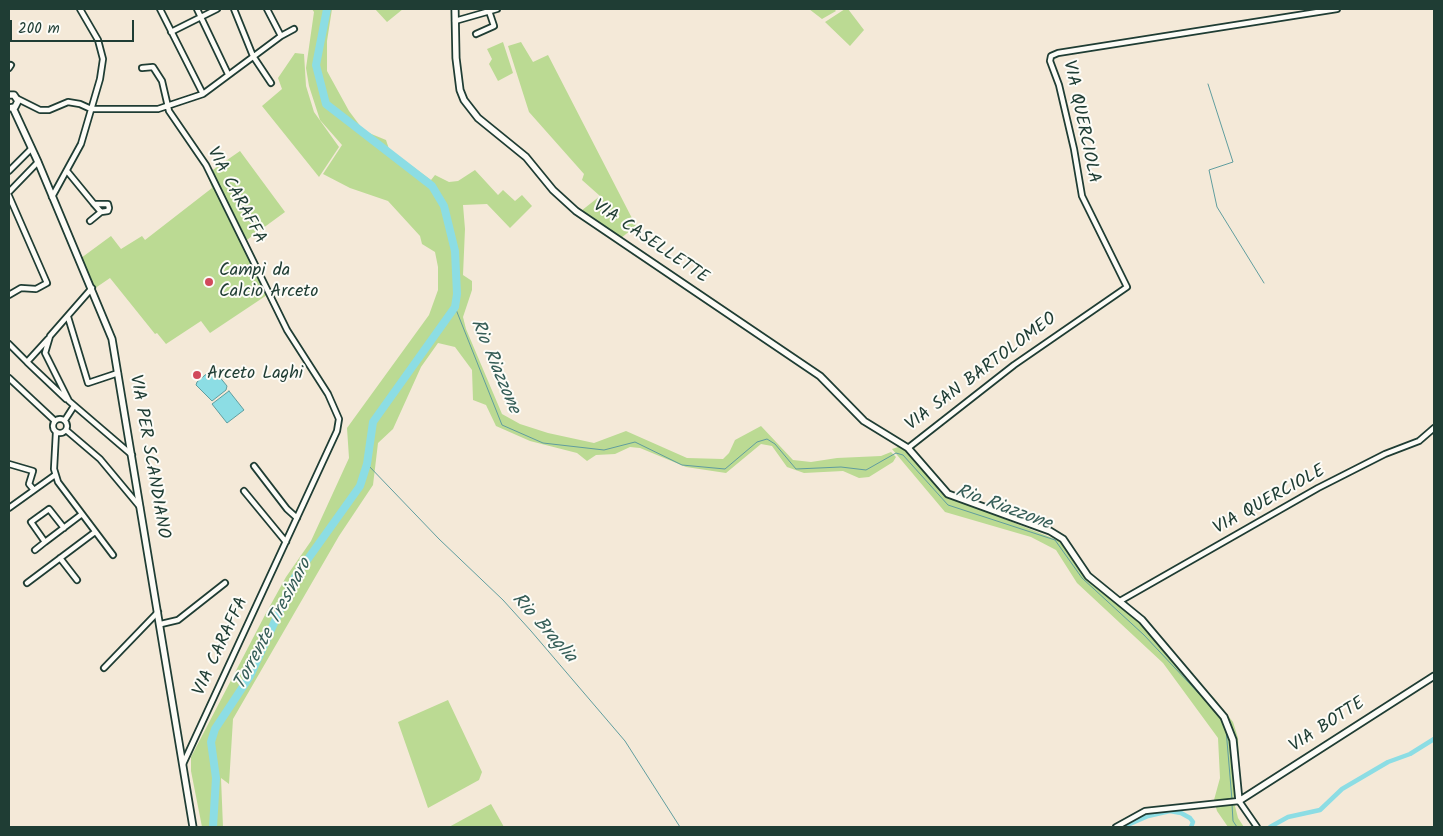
<!DOCTYPE html>
<html>
<head>
<meta charset="utf-8">
<style>
  body { margin:0 }
  #map { position:relative; width:1443px; height:836px; overflow:hidden; background:#f4e9d8; font-family:Kalam,sans-serif }
  canvas { display:block }
  .frame { position:absolute; inset:0; border:10px solid #1f3d34; pointer-events:none }
  .scale { position:absolute; left:10px; top:20px; width:124px; height:22px; box-sizing:border-box; border:2px solid #1f3d34; border-top:0; padding-left:6px; font-size:15px; line-height:18px; white-space:nowrap; color:#1f3d34; -webkit-text-stroke:4px #fdfcf7; paint-order:stroke }
</style>
</head>
<body>
<div id="map">
<canvas width="1443" height="836"></canvas>
<div class="frame"></div>
<div class="scale">200 m</div>
</div>
<script>
const ctx = document.querySelector('canvas').getContext('2d');
ctx.lineJoin = 'round';
function paint(path, color) { ctx.fillStyle = color; ctx.fill(path, 'evenodd'); }
const toPath = rows => new Path2D(rows.map(r => 'M' + r).join(''));
function trace(path, color, width, dash) { ctx.strokeStyle = color; ctx.lineWidth = width; ctx.lineCap = dash ? 'butt' : 'round'; ctx.setLineDash(dash || []); ctx.stroke(path); }
function label(font, color, halo, rows, align = 'center') {
  ctx.font = font + ' Kalam,sans-serif'; ctx.lineWidth = 4; ctx.setLineDash([]); ctx.textBaseline = 'middle'; ctx.strokeStyle = halo; ctx.fillStyle = color; for (const [text, x, y, turn = 0] of rows) {
    ctx.save(); ctx.translate(x, y); ctx.rotate((+turn || 0) * Math.PI / 180); ctx.textAlign = isNaN(turn) ? turn : align; if (halo) ctx.strokeText(text, 0, 0); ctx.fillText(text, 0, 0); ctx.restore();
  }
}
const green = toPath([
  [312,9,332,9,327,41,327,71,349,111,364,131,386,140,389,149,431,180,435,175,449,182,458,181,475,170,498,195,503,190,515,201,522,195,532,206,510,228,487,204,463,205,465,229,463,275,472,281,472,290,463,317,466,329,502,414,520,424,548,433,594,443,626,431,687,458,723,459,729,453,735,440,761,426,793,460,811,462,837,458,881,456,891,452,896,457,893,462,869,477,859,478,843,471,804,473,787,467,772,446,761,444,726,473,686,467,640,448,630,447,615,454,596,455,587,461,577,453,530,441,496,426,486,405,473,400,472,370,455,347,438,343,421,367,393,429,378,443,373,485,339,536,233,719,229,784,221,778,223,827,202,827,191,771,191,757,265,615,286,577,311,541,349,458,347,428,429,315,438,290,438,267,435,252,422,244,420,236,388,201,350,188,323,174,342,145,320,120,309,86,306,68,314,12],
  [375,9,403,9,387,22],
  [809,9,834,9,836,11,822,19],
  [845,9,848,9,864,30,850,46,825,22],
  [503,42,513,73,498,81,489,64,492,59,487,49],
  [521,42,533,62,548,55,636,226,621,238,581,211,600,196,582,180,584,174,529,112,508,46],
  [295,53,304,54,306,86,314,112,339,147,319,177,262,106,282,89,278,78],
  [240,151,285,212,244,242,267,295,210,333,201,321,166,344,157,333,155,334,110,278,91,291,77,261,111,236,121,249,142,236,145,240,212,188,207,174],
  [901,446,912,456,938,489,949,497,1060,541,1085,577,1140,622,1176,664,1214,698,1233,722,1238,738,1240,786,1233,798,1238,818,1244,827,1228,827,1217,811,1214,800,1220,778,1218,738,1163,663,1077,583,1056,550,1031,537,945,512,892,449],
  [448,700,482,772,479,780,428,808,398,722],
  [491,804,504,827,449,827]
]);
const water = toPath([
  [211,370,214,370,227,386,226,390,212,401,196,385,197,382,211,370],
  [229,391,244,410,227,423,212,404,229,391]
]);
const stream = toPath([
  [1208,84,1233,162,1209,170,1217,207,1264,283],
  [455,307,502,425,543,443,604,450,635,442,682,465,725,469,757,442,767,439,775,444,796,469,841,467,866,470,896,453,903,455,948,505,1055,540,1082,578,1144,635,1219,715],
  [367,464,439,539,503,600,531,631,625,741,680,827],
  [1226,729,1232,800],
  [1232,804,1233,821,1237,827]
]);
const canal = toPath([
  [1123,827,1148,816,1170,811,1181,813,1190,818,1193,822,1191,827],
  [1270,827,1288,817,1320,810,1342,789,1388,762,1410,754,1434,739]
]);
const river = toPath([
  [213,827,216,778,211,742,215,729,250,676,295,577,360,486,367,464,373,422,455,307,457,294,455,251,444,206,432,186,326,104,316,65,327,9]
]);
const minor = toPath([
  [160,9,203,94],
  [197,9,228,74],
  [234,9,253,56,271,83],
  [267,9,281,36],
  [455,21,497,9],
  [171,32,217,9],
  [476,34,494,26,489,11],
  [9,68,11,65],
  [142,68,153,67,162,81,169,111,206,165,287,330,328,394,339,419,337,431,183,764],
  [18,99,40,110,49,110,68,102,80,104,91,109,158,109,203,94,281,36,294,29],
  [9,171,31,149],
  [67,171,94,204,101,212,108,211,109,208,108,204,94,204],
  [9,192,38,162],
  [9,196,47,283,36,289,21,288,9,295],
  [52,197,81,144,100,79,103,59,98,40,80,9],
  [90,221,101,212],
  [92,288,50,336,45,353,69,401,132,455],
  [68,317,88,383,118,373],
  [48,339,27,362,66,399],
  [9,344,27,362],
  [9,378,55,421],
  '53 426a7 7 0 1 1 14 0a7 7 0 1 1-14 0Z',
  [65,420,74,406],
  [66,430,100,459,140,507],
  [56,432,54,469,58,482,113,555],
  [908,448,1014,365,1127,287,1082,196,1074,149,1059,85,1050,61,1051,56,1058,53,1337,9],
  [9,464,33,471,29,484,34,490],
  [254,466,287,509,297,518],
  [244,491,286,542],
  [9,508,55,475],
  [64,528,49,509,31,522,45,542,82,514],
  [35,550,45,542],
  [60,558,77,580],
  [27,583,95,532],
  [1120,601,1318,488,1385,454,1419,441,1434,428],
  [161,624,178,620,225,583],
  [104,668,158,612],
  [1116,827,1145,811,1239,801,1257,827]
]);
const tertiary = toPath([
  [455,9,456,58,460,90,464,100,478,118,526,157,553,190,576,211,820,376,864,421,908,448,948,494,1050,531,1063,539,1088,576,1142,620,1224,717,1233,740,1239,801,1434,676],
  [9,95,14,95,18,101,15,107,9,108],
  [13,108,38,162,112,339,193,827]
]);
const markers = [
  [209,282,5,"#d1495b"],
  [197,375,5,"#d1495b"]
];
const streetNames = [
  ["VIA QUERCIOLA",1080,122,78],
  ["VIA CARAFFA",235,196,62],
  ["VIA CASELLETTE",650,243,34],
  ["VIA SAN BARTOLOMEO",982,373,-37],
  ["VIA PER SCANDIANO",148,457,80],
  ["VIA QUERCIOLE",1270,501,-29],
  ["VIA CARAFFA",222,647,-65],
  ["VIA BOTTE",1328,726,-33]
];
const poiNames = [
  ["Campi da",219,272],
  ["Calcio Arceto",219,293],
  ["Arceto Laghi",207,375]
];
const waterNames = [
  ["Rio Riazzone",494,367,67],
  ["Rio Riazzone",1003,509,20],
  ["Torrente Tresinaro",274,625,-62],
  ["Rio Braglia",543,629,48]
];
paint(green, '#bbda93');
paint(water, '#8cdde4');
trace(water, '#609d9e', 1);
trace(stream, '#609d9e', 1);
trace(canal, '#8cdde4', 4.5);
trace(river, '#8cdde4', 8);
trace(minor, '#1f3d34', 8);
trace(tertiary, '#1f3d34', 9);
trace(minor, '#fdfcf7', 4.5);
trace(tertiary, '#fdfcf7', 5.5);
for (const [x, y, r, color] of markers) { const dot = new Path2D(); dot.arc(x, y, r, 0, 2 * Math.PI); ctx.fillStyle = color; ctx.fill(dot); trace(dot, '#fdfcf7', 2); }
label('18px', '#1f3d34', '#fdfcf7', streetNames);
label('18px', '#1f3d34', '#fdfcf7', poiNames, 'left');
label('italic 19px', '#355d57', '#fdfcf7', waterNames);
</script>
</body>
</html>
